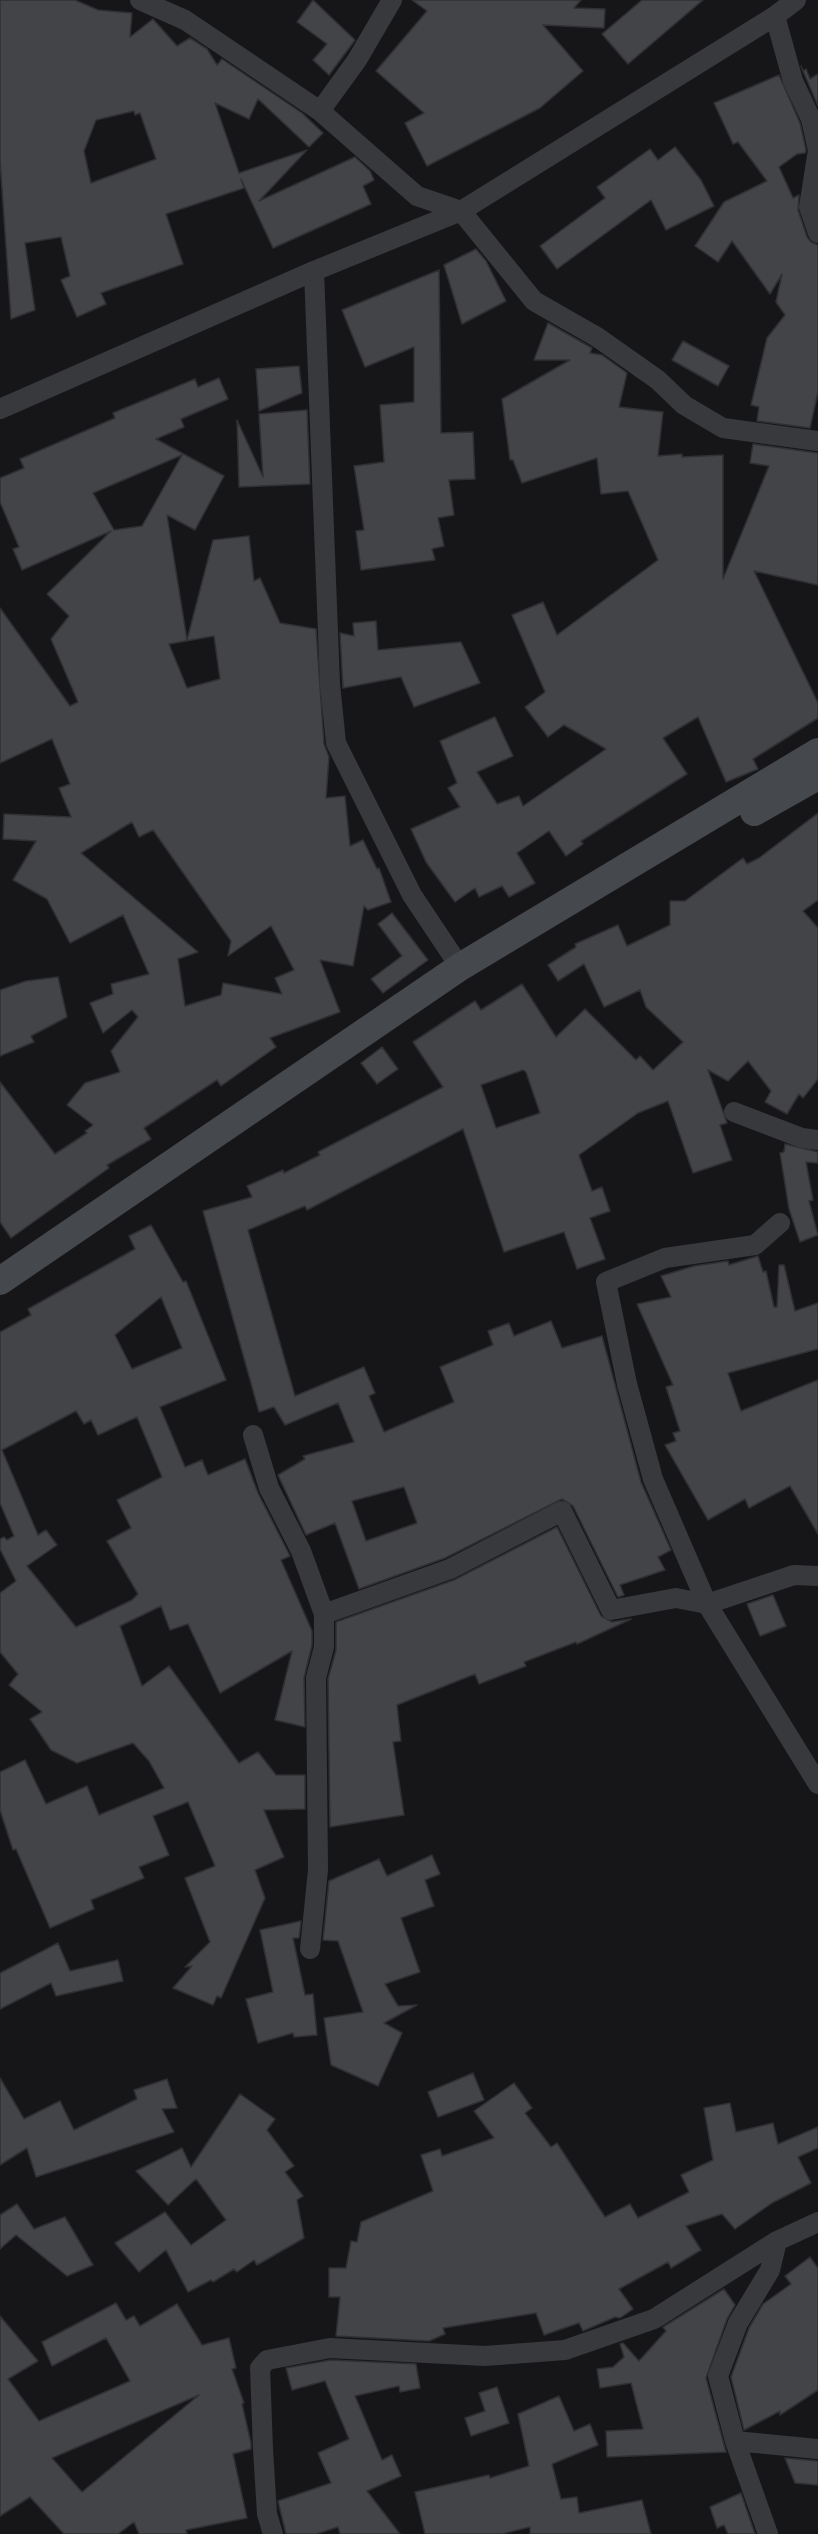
<!DOCTYPE html>
<html>
<head>
<meta charset="utf-8">
<style>
  body { margin:0 }
  canvas { display:block; background:#161618 }
</style>
</head>
<body>
<canvas width="818" height="2534"></canvas>
<script>
const ctx = document.querySelector('canvas').getContext('2d');
ctx.lineJoin = 'round';
function paint(path, color) { ctx.fillStyle = color; ctx.fill(path, 'evenodd'); }
const toPath = rows => new Path2D(rows.map(r => 'M' + r).join(''));
function trace(path, color, width, dash) { ctx.strokeStyle = color; ctx.lineWidth = width; ctx.lineCap = dash ? 'butt' : 'round'; ctx.setLineDash(dash || []); ctx.stroke(path); }
const building = toPath([
  [0,0,75,0,98,10,132,13,130,37,153,19,177,46,190,38,207,49,217,65,222,59,302,113,323,133,309,147,258,99,249,119,215,103,239,173,307,150,259,201,355,157,370,171,374,180,363,186,371,204,273,248,241,179,244,188,166,214,183,264,101,293,106,304,77,317,61,280,70,276,61,237,25,243,35,310,11,319,0,160,0,0],
  [134,111,135,115,140,113,156,159,91,183,84,151,96,120,134,111],
  [313,0,355,40,329,75,313,60,327,44,297,22,313,0],
  [412,0,581,0,574,8,605,9,604,28,543,25,583,71,540,108,427,166,405,123,424,113,376,71,427,11,412,0],
  [642,0,703,0,628,64,602,34,642,0],
  [801,66,803,71,806,69,810,79,818,74,818,106,801,66],
  [779,75,800,123,806,150,805,153,797,154,779,167,793,198,799,195,798,210,807,237,811,242,818,245,818,392,810,428,757,421,759,407,751,405,767,338,785,315,776,302,782,274,770,294,732,241,718,262,695,246,724,202,767,181,738,142,733,144,714,103,779,75],
  [675,147,701,180,714,206,666,230,651,200,557,269,540,246,605,198,597,187,650,149,658,160,675,147],
  [476,249,486,261,506,301,462,324,444,265,476,249],
  [439,270,441,433,473,432,475,479,449,480,454,515,438,518,444,546,432,549,435,560,361,570,356,531,364,530,354,466,384,462,380,405,414,402,414,347,365,367,342,310,439,270],
  [548,323,592,348,590,353,602,355,627,373,619,407,663,412,658,456,682,454,682,457,723,455,723,579,769,466,750,463,753,444,818,453,818,585,754,571,818,703,818,718,753,759,758,769,726,782,698,717,663,738,687,774,581,841,583,844,566,856,549,831,517,853,535,883,509,897,502,886,479,897,475,888,455,902,426,862,411,829,460,807,448,788,457,783,440,741,495,717,513,756,477,772,497,804,519,796,523,806,606,749,564,725,548,737,525,707,545,692,512,615,543,602,557,635,658,560,628,491,601,494,597,458,522,483,513,460,510,460,502,399,570,360,534,360,548,323],
  [683,341,729,366,718,386,672,360,683,341],
  [299,366,302,393,259,411,256,369,299,366],
  [219,378,228,399,181,419,184,427,156,439,224,476,195,530,167,515,187,640,213,540,249,536,254,581,260,578,280,623,316,629,324,744,329,757,326,798,345,796,350,846,363,840,377,869,379,868,391,902,368,910,364,906,353,966,320,960,340,1012,270,1038,276,1047,221,1086,217,1080,144,1128,151,1139,107,1165,109,1168,11,1238,0,1222,0,1082,55,1154,87,1133,85,1131,93,1125,67,1105,85,1083,120,1072,111,1051,138,1017,132,1010,103,1033,90,1003,113,994,111,984,149,974,123,915,70,943,47,899,13,880,36,841,3,839,4,814,71,817,59,788,70,784,52,739,0,763,0,608,70,706,78,702,51,639,69,616,47,594,111,531,22,570,13,549,19,547,0,502,0,478,24,468,20,459,115,418,113,413,195,379,198,387,219,378],
  [182,455,142,526,114,530,93,493,182,455],
  [214,636,220,679,187,688,169,644,214,636],
  [132,822,139,837,153,830,231,941,228,956,271,926,294,970,275,978,282,994,223,983,221,995,185,1006,178,959,198,952,81,853,132,822],
  [307,410,310,484,239,487,237,420,263,477,259,414,307,410],
  [376,621,378,650,461,642,480,683,414,707,401,677,343,688,340,633,354,636,353,623,376,621],
  [818,813,818,900,803,911,818,928,818,1079,803,1098,799,1094,787,1114,765,1102,771,1091,748,1061,728,1081,708,1070,727,1123,720,1125,732,1160,693,1173,668,1101,638,1113,579,1155,592,1191,602,1187,610,1211,590,1218,605,1259,577,1269,564,1232,504,1252,463,1129,307,1210,305,1206,248,1230,295,1396,364,1367,375,1393,369,1396,384,1432,454,1402,440,1367,493,1345,488,1331,509,1323,514,1336,551,1321,562,1348,602,1336,641,1482,671,1550,658,1557,665,1570,620,1585,624,1595,618,1597,573,1506,562,1499,445,1558,359,1589,335,1523,306,1535,278,1475,305,1459,303,1456,354,1442,338,1403,285,1425,274,1407,259,1412,203,1211,252,1197,247,1186,283,1170,284,1173,320,1155,318,1152,443,1087,413,1042,475,1001,481,1010,522,984,556,1037,585,1009,636,1060,640,1056,653,1070,683,1042,646,1007,640,990,604,1007,584,964,558,981,548,965,576,947,575,944,618,925,627,946,670,925,670,901,685,901,743,858,747,864,759,858,818,813],
  [523,1070,526,1072,540,1113,496,1128,481,1085,523,1070],
  [404,1487,417,1523,366,1541,352,1501,404,1487],
  [392,913,428,960,383,993,371,979,402,956,378,924,392,913],
  [58,977,67,1017,31,1036,34,1042,0,1056,0,990,26,981,58,977],
  [382,1047,398,1069,377,1084,361,1063,382,1047],
  [785,1144,818,1152,818,1163,806,1162,813,1200,809,1201,818,1235,800,1242,789,1209,780,1153,784,1152,785,1144],
  [151,1225,183,1282,186,1281,226,1380,160,1407,185,1467,202,1460,208,1475,245,1459,258,1493,290,1556,281,1560,312,1631,312,1645,304,1678,305,1727,275,1720,292,1651,220,1693,188,1624,170,1630,161,1606,120,1626,142,1686,169,1666,239,1763,258,1752,276,1775,305,1775,305,1809,264,1810,284,1857,255,1870,265,1898,221,1998,217,1996,213,2005,173,1988,192,1966,185,1967,210,1942,185,1878,215,1866,188,1802,153,1816,169,1855,139,1867,144,1878,91,1900,94,1909,50,1928,16,1849,13,1850,0,1810,0,1772,25,1760,46,1804,87,1786,99,1815,164,1788,149,1761,133,1743,77,1763,51,1750,30,1719,42,1712,9,1685,18,1674,0,1652,0,1593,16,1581,0,1549,0,1539,4,1537,7,1540,14,1536,0,1503,0,1332,31,1315,28,1309,135,1249,129,1236,151,1225],
  [161,1297,182,1348,132,1369,115,1335,161,1297],
  [76,1411,84,1424,91,1420,98,1435,137,1417,162,1477,117,1500,131,1528,107,1541,138,1594,132,1600,76,1627,27,1566,57,1545,46,1530,38,1535,2,1450,76,1411],
  [758,1256,763,1272,766,1271,774,1307,777,1307,779,1265,784,1265,795,1311,818,1303,818,1349,728,1373,741,1411,818,1380,818,1534,790,1486,749,1508,745,1499,708,1520,665,1445,676,1441,673,1433,680,1431,666,1387,673,1385,637,1304,671,1297,661,1276,694,1266,728,1261,729,1265,758,1256],
  [557,1527,601,1616,612,1622,631,1619,577,1644,576,1642,524,1662,526,1666,479,1684,475,1674,397,1705,401,1741,393,1742,404,1815,330,1827,328,1679,336,1650,336,1622,454,1580,557,1527],
  [773,1595,786,1626,760,1636,747,1604,773,1595],
  [432,1855,440,1874,425,1880,434,1906,401,1918,420,1972,385,1984,398,2006,417,2005,384,2023,402,2033,378,2086,331,2065,324,2018,363,2012,338,1941,323,1940,329,1881,379,1859,387,1876,432,1855],
  [301,1921,299,1938,293,1938,305,1995,313,1994,317,2035,294,2037,293,2033,258,2043,246,1999,273,1992,260,1930,301,1921],
  [58,1943,70,1971,118,1960,123,1981,56,1996,51,1983,0,2009,0,1973,58,1943],
  [473,2073,484,2100,438,2117,428,2092,473,2073],
  [0,2078,24,2119,60,2101,74,2130,137,2099,134,2090,167,2079,177,2108,162,2109,174,2132,36,2177,27,2148,0,2165,0,2078],
  [514,2083,532,2108,525,2113,551,2147,557,2143,605,2217,630,2204,638,2218,689,2192,681,2175,713,2160,704,2108,730,2103,736,2132,773,2123,778,2144,818,2127,818,2148,798,2157,811,2183,772,2203,735,2229,722,2214,686,2226,701,2250,671,2268,668,2262,619,2289,633,2309,620,2318,615,2317,583,2331,579,2323,544,2335,536,2313,443,2328,445,2334,429,2341,336,2336,340,2297,329,2297,329,2268,346,2268,351,2241,357,2242,361,2222,433,2191,421,2155,440,2149,442,2156,494,2138,474,2111,514,2083],
  [240,2094,275,2119,267,2130,294,2166,285,2172,303,2196,297,2200,304,2238,257,2265,254,2260,237,2272,234,2269,213,2282,211,2280,188,2292,166,2250,139,2272,115,2243,165,2212,191,2245,226,2220,196,2179,168,2205,136,2171,182,2148,191,2167,240,2094],
  [17,2204,34,2229,65,2217,93,2265,67,2276,16,2235,0,2249,0,2215,17,2204],
  [810,2257,818,2268,818,2390,780,2415,780,2411,744,2430,731,2377,749,2328,763,2304,791,2284,785,2276,810,2257],
  [724,2289,735,2305,727,2319,706,2378,726,2452,607,2457,606,2431,643,2429,631,2383,600,2388,597,2369,613,2367,624,2357,620,2344,623,2343,639,2361,666,2331,663,2327,724,2289],
  [116,2303,126,2320,134,2316,140,2326,177,2304,202,2345,229,2338,236,2368,232,2369,244,2403,242,2404,251,2443,251,2449,233,2454,247,2518,186,2530,187,2534,139,2534,134,2522,118,2534,64,2534,30,2497,0,2516,0,2316,38,2361,8,2379,39,2421,130,2381,106,2338,52,2366,42,2342,116,2303],
  [199,2395,82,2492,52,2458,199,2395],
  [331,2360,416,2364,420,2388,400,2392,399,2386,355,2396,382,2460,392,2455,401,2476,367,2491,400,2534,340,2534,338,2527,316,2534,286,2534,278,2501,331,2483,318,2453,349,2439,325,2381,292,2390,286,2368,331,2360],
  [497,2387,509,2423,471,2436,465,2418,485,2411,479,2393,497,2387],
  [559,2396,574,2431,590,2424,598,2445,552,2464,561,2499,577,2497,579,2513,642,2500,651,2534,530,2534,530,2527,502,2534,425,2534,415,2492,489,2475,490,2478,529,2466,518,2414,559,2396],
  [785,2458,818,2461,818,2485,795,2483,785,2458],
  [741,2493,755,2534,728,2534,724,2525,717,2528,710,2507,741,2493]
]);
const street = toPath([
  [140,0,185,20,320,111,417,196,461,211,534,301,597,337,658,380,684,405,723,428,818,441],
  [775,16,793,81,811,119,818,150,809,207,818,233],
  [320,111,357,60,392,0],
  [314,271,330,684,336,743,412,895,460,967],
  [0,409,314,271,461,211,775,16,796,0],
  [734,1112,802,1138,818,1140],
  [780,1223,755,1245,665,1258,606,1282,627,1384,653,1479,707,1604,818,1784],
  [253,1435,269,1488,301,1551,324,1614,450,1569,562,1511,611,1610,676,1598,707,1604,794,1575,818,1576],
  [310,1949,318,1870,316,1678,324,1647,324,1614],
  [735,2441,818,2449],
  [273,2534,267,2514,263,2449,260,2368,267,2360,330,2348,485,2356,565,2350,654,2319,777,2241,818,2222],
  [768,2534,735,2441,718,2376,738,2323,770,2270,777,2241]
]);
const secondary = toPath([
  [754,812,818,776],
  [0,1281,460,967,818,752]
]);
paint(building, '#424448');
trace(building, '#303034', 1.5);
trace(street, '#37393d', 20);
trace(secondary, '#45484d', 28);
</script>
</body>
</html>
